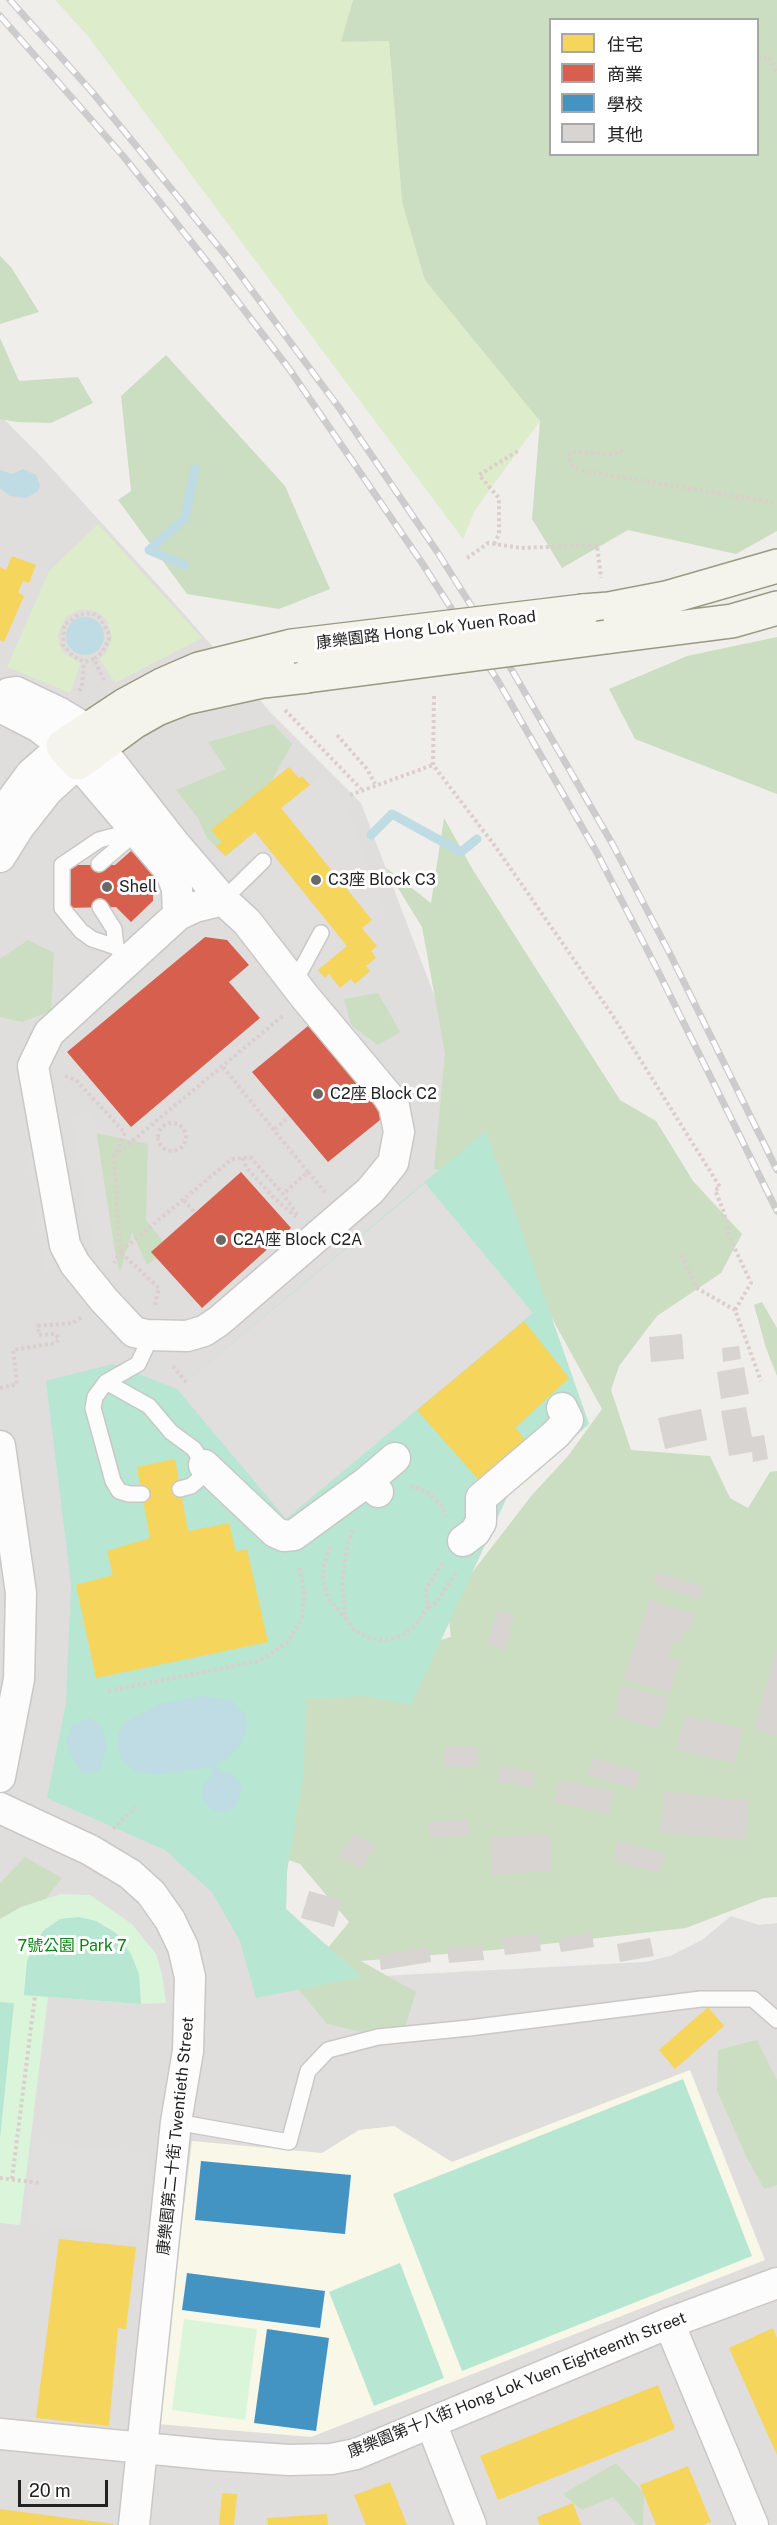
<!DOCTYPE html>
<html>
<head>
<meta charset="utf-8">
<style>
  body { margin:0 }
  #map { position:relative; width:777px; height:2525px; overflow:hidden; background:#f0eeeb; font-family:"Public Sans","Noto Sans TC",sans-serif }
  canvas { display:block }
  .legend { position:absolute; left:549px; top:18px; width:210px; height:138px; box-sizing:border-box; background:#fff; border:2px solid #a7a7a7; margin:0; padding:8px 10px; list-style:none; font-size:18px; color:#222 }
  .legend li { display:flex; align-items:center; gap:12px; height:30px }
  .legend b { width:30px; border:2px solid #a7a7a7 }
  .scale { position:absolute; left:18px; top:2480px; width:90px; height:27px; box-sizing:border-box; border:3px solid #222; border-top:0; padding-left:8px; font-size:18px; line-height:21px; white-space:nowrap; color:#222; -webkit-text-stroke:4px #fff; paint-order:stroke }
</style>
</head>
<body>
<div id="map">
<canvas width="777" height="2525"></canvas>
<ul class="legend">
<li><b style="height:16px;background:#f6d55c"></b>住宅</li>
<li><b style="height:16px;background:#d6604d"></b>商業</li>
<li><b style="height:16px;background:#4393c3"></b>學校</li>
<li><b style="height:16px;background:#d7d4d2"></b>其他</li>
</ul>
<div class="scale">20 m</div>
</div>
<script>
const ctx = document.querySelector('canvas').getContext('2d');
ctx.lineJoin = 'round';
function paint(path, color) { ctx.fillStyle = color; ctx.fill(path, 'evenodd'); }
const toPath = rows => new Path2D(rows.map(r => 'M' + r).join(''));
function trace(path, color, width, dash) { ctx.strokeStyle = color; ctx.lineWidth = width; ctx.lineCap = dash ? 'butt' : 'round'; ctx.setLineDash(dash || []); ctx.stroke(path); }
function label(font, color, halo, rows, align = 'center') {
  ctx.font = font + ' "Public Sans","Noto Sans TC",sans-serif'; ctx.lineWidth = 6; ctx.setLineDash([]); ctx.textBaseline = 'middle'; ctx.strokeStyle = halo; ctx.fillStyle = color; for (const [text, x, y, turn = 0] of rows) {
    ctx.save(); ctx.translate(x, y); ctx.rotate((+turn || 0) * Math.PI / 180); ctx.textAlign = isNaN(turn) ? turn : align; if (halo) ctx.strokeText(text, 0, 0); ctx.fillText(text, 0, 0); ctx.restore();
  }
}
const residential = toPath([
  [0,415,37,452,170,598,272,714,361,803,486,1131,589,1424,508,1495,411,1705,306,1699,287,1871,286,1909,362,1977,645,1962,670,1956,702,1940,731,1916,759,1925,777,1923,777,2525,0,2525]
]);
const education = toPath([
  [690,2070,765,2260,311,2437,157,2424,192,2141,322,2153,359,2130,394,2126,452,2162]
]);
const grass = toPath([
  [55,0,353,0,342,42,389,41,402,202,540,421,475,510,463,539,87,35],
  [98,524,202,638,115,683,100,659,108,650,112,637,107,620,96,611,83,609,76,611,66,617,58,634,59,645,65,654,81,663,70,693,7,667,49,571]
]);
const forest = toPath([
  [353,0,777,0,777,531,736,554,628,530,562,568,532,519,540,421,425,280,402,202,389,41,341,42],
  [550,20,758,20,758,154,550,154],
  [0,256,11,267,39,312,0,324],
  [0,338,19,381,78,377,93,403,51,423,17,422,0,419],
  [166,355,285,486,330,589,279,609,187,594,118,500,131,491,121,396],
  [777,637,777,794,635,739,609,689,687,656],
  [273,724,292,744,257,807,237,868,207,838,198,818,176,790,226,769,208,742],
  [444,818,473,870,620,1100,656,1121,693,1181,742,1234,721,1273,657,1316,619,1366,611,1390,631,1450,710,1456,730,1498,748,1508,770,1472,777,1471,777,1897,764,1898,686,1928,494,1950,361,1961,416,1992,401,2041,327,2024,285,1973,318,1960,349,1922,300,1864,262,1851,288,1699,414,1648,451,1637,447,1605,532,1495,568,1456,602,1409,511,1244,463,1176,434,1169,445,1053,422,927,385,867,431,903],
  [28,940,54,953,51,1011,22,1022,0,1017,0,959],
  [378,993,400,1032,378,1045,351,1025,344,999],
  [95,1133,148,1144,146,1220,169,1249,147,1265,132,1232,120,1272,108,1227],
  [762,1302,777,1328,777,1376,766,1348,754,1305],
  [25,1857,62,1878,16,1937,0,1985,0,1883],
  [757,2040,777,2080,777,2185,764,2189,746,2156,717,2091,718,2050],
  [616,2463,644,2493,643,2525,637,2525,613,2497,582,2510,563,2494]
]);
const park = toPath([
  [61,1894,90,1895,132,1924,156,1954,162,1974,166,2003,141,2004,48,1997,20,2225,0,2223,0,1919,21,1907],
  [184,2319,257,2329,245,2420,172,2410]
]);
const pitch = toPath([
  [486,1131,589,1424,508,1495,411,1705,364,1696,306,1699,304,1772,287,1871,286,1909,362,1977,256,1998,240,1941,212,1892,165,1850,47,1798,66,1703,71,1584,46,1381,113,1364,177,1389],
  [79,1917,96,1921,116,1933,131,1954,139,1974,141,2004,24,1995,27,1961,35,1943,44,1930,60,1919],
  [0,2002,14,2003,0,2138],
  [683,2079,752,2256,462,2371,393,2194],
  [400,2263,444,2378,374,2406,329,2292]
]);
const parking = toPath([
  [324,774,342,795,385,908,372,920,281,808],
  [255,832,347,946,313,974,220,861],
  [93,1110,117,1264,96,1268,71,1114],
  [33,1141,53,1268,45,1269,26,1142],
  [425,1183,533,1313,286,1519,177,1389],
  [33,2142,148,2153,139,2235,25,2223]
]);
const water = toPath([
  [23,469,36,475,40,486,37,492,26,498,10,496,0,488,0,470,12,474],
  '66 636a19 19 0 1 1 38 0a19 19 0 1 1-38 0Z',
  [201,1696,231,1700,245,1714,247,1725,242,1742,227,1758,216,1765,219,1771,229,1773,237,1779,242,1788,236,1806,225,1812,212,1810,202,1799,203,1785,213,1773,210,1767,155,1775,135,1771,121,1758,118,1750,118,1733,126,1722,160,1704],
  [90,1718,101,1725,107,1745,100,1768,95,1772,87,1773,80,1770,71,1755,66,1740,73,1724]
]);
const homes = toPath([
  [12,556,36,565,29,583,23,581,18,592,24,596,4,642,0,640,0,567,6,570],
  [289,767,299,778,302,776,310,785,281,808,372,920,362,928,377,946,371,951,376,958,366,966,370,971,355,984,351,979,340,988,329,974,325,978,318,970,347,946,255,832,225,856,216,846,222,842,211,830],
  [524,1321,569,1378,515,1428,531,1446,484,1486,417,1410],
  [175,1459,188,1531,229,1523,236,1552,247,1549,268,1642,96,1678,76,1585,113,1575,107,1551,150,1538,137,1467],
  [708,2007,724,2026,675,2069,659,2050],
  [59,2239,136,2247,126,2329,118,2328,109,2426,36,2418],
  [773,2328,777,2338,777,2455,729,2348],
  [658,2385,675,2429,498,2500,480,2456],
  [688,2466,711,2522,703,2525,656,2525,640,2485],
  [390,2482,407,2525,366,2525,354,2495],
  [222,2493,237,2494,234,2525,219,2525],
  [573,2503,581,2525,540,2525,537,2517],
  [0,2509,114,2524,114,2525,0,2525],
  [327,2514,328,2525,268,2525,267,2518]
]);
const shops = toPath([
  [131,851,153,872,153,901,131,922,116,907,62,908,62,865,115,865],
  [205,937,227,940,249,965,229,982,260,1018,131,1127,67,1052],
  [308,1026,385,1116,328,1162,252,1072],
  [241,1172,291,1228,202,1308,151,1252]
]);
const schools = toPath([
  [201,2161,351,2175,345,2234,195,2220],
  [187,2273,325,2291,320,2328,182,2310],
  [267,2329,329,2338,316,2431,254,2423]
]);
const stream = toPath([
  [185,565,149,550,185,518,195,469],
  [371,835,392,814,461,852,477,839]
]);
const building = toPath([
  [682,1334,684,1359,651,1362,649,1337],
  [739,1346,741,1359,723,1362,722,1348],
  [744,1367,749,1394,721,1399,717,1372],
  [746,1407,752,1437,764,1435,768,1459,753,1462,752,1452,729,1456,721,1411],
  [701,1409,707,1440,665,1449,658,1418],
  [658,1572,703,1587,699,1599,653,1584],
  [649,1600,694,1614,689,1631,684,1630,680,1643,674,1641,669,1657,680,1659,670,1693,624,1679],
  [497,1610,514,1615,505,1650,488,1645],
  [776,1651,777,1651,777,1735,754,1729],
  [622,1685,668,1698,658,1729,615,1716,619,1703,616,1701],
  [685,1715,743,1728,735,1763,677,1750],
  [445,1746,478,1747,478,1767,444,1766],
  [593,1758,641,1772,636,1789,588,1775],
  [500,1766,535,1771,532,1787,497,1782],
  [559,1780,614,1791,609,1814,555,1802],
  [664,1792,749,1800,745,1840,660,1832],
  [468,1819,469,1836,429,1838,428,1822],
  [354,1833,375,1846,361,1869,339,1856],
  [550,1834,552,1871,492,1875,490,1837],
  [618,1841,665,1853,660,1873,613,1861],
  [309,1891,342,1900,334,1927,301,1918],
  [592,1933,594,1947,561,1952,558,1938],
  [539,1934,541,1951,505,1955,502,1938],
  [650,1938,654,1956,620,1962,617,1944],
  [482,1945,484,1960,449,1963,447,1948],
  [429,1947,431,1962,381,1970,379,1955]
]);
const path = toPath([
  [758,59,769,57,777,74],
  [623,450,614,454,575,452,569,454,571,464,579,470,777,503],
  [494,544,499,534,499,498,479,475,518,451],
  [467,558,488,543,521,548,597,545,601,578],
  [94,659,84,662,73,656,63,645,64,625,78,615,92,613,100,618,108,632,109,640,102,652,94,659,104,680],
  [79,691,82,686,84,662],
  [434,696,433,765,495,846,613,1016,720,1187,715,1190,724,1212,729,1236,751,1283,735,1310,761,1381],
  [285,710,361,789],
  [337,735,367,769,375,784],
  [350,795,433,765],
  [223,1067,308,1172,283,1194],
  [65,1076,76,1080,125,1133,114,1157,120,1252,114,1263],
  '158 1137a14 14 0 1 1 28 0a14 14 0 1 1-28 0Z',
  [275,1129,289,1117],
  [114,1156,284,1015],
  [243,1158,246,1167,274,1198,296,1217],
  [308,1172,325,1192],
  [184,1200,195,1213],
  [681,1255,697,1288,735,1310],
  [155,1305,159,1288,120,1252,232,1159,250,1157,283,1194,298,1216],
  [173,1366,186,1382],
  [0,1388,17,1384,13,1350,56,1343,59,1339,56,1334,39,1335,38,1326,73,1323,82,1317],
  [410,1486,427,1492,441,1505,447,1516],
  [353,1530,348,1542,342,1581,345,1618,355,1631,370,1638,386,1640,402,1636,415,1626,428,1607,426,1589,443,1562],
  [330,1547,324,1564,323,1580,328,1598,345,1618],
  [428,1607,436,1603,457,1571],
  [108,1691,259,1661,288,1642,302,1618,304,1593,299,1565],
  [113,1829,136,1807],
  [0,2178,40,2183],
  [12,2179,35,1996]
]);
const lane = toPath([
  [126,840,114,836,99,840,62,865,62,908,81,931,92,939,116,947,128,961],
  [99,864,133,835],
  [223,900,263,861],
  [100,907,114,929,116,947],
  [294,983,321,933],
  [106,1382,138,1364,146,1347,147,1335],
  [142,1494,129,1494,119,1491,113,1481,93,1408,95,1397,106,1382,149,1406,171,1432,194,1449,204,1465,198,1480,191,1486,180,1489],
  [176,2122,289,2142,308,2071,328,2050,378,2037,469,2028,701,1999,753,1999,777,2020]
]);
const street = toPath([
  [9,693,16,692,60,713,88,730],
  [0,704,6,710,39,727,63,746,31,774,0,816],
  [99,747,174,843,223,900,247,922,305,997,387,1095,394,1106,399,1132,393,1163,370,1191,219,1321,204,1331,187,1336,147,1335,134,1332,104,1300,75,1264,65,1245,33,1066,49,1033,178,915,195,907,223,900],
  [0,857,19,827,48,790,78,763,171,872,177,889,178,915],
  [0,1446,21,1593,19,1679,0,1777],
  [204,1465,275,1532,284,1536,294,1535,368,1481,378,1492],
  [368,1481,395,1458],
  [463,1541,475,1532,481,1522,481,1498,556,1434,568,1420,562,1408],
  [0,1808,90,1850,130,1874,151,1893,170,1920,183,1947,190,1977,188,2051,176,2122,134,2525],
  [669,2323,753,2525],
  [431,2423,471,2525],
  [0,2434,215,2455,289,2460,331,2459,356,2454,669,2323,777,2283]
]);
const secondary = toPath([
  [583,611,609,609,666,598,777,566],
  [606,637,732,621,777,608],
  [292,646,199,669,162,685,125,705,63,746,78,763,134,722,157,709,185,698,263,681,307,676]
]);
const rail = toPath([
  [10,0,93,93,227,257,340,409,438,553,513,672,613,845,669,952,777,1170],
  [0,16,124,157,212,268,290,370,422,563,498,681,597,853,654,963,777,1211]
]);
const secondaryBridge = toPath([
  [292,646,583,611],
  [307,676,606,637]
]);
const markers = [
  [316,880,6,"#6a6968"],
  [107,887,6,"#6a6968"],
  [318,1094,6,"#6a6968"],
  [221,1240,6,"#6a6968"]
];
const streetNames = [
  ["康樂園路 Hong Lok Yuen Road",426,630,-7],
  ["康樂園第二十街 Twentieth Street",176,2136,-84],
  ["康樂園第十八街 Hong Lok Yuen Eighteenth Street",517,2385,-22]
];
const poiNames = [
  ["C3座 Block C3",328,880],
  ["Shell",119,887],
  ["C2座 Block C2",330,1094],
  ["C2A座 Block C2A",233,1240]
];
const parkNames = [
  ["7號公園 Park 7",72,1946]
];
paint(residential, '#dfdedc');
paint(education, '#f8f7e8');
paint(grass, '#ddeccb');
paint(forest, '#cbdec1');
paint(park, '#daf5da');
paint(pitch, '#b7e6d2');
paint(parking, '#e0dfde');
paint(water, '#bfdbe3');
paint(homes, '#f6d55c');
paint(shops, '#d6604d');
paint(schools, '#4393c3');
trace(stream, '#bfdbe3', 9);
paint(building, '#d7d4d2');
trace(lane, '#c9c8c7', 18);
trace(street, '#c9c8c7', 33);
trace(secondary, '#999a82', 36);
trace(path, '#dccecd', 4, [3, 3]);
trace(lane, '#fdfcfc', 15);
trace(street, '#fdfcfc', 30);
trace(secondary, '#f4f4ed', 33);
trace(rail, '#ccc', 7);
trace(rail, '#fff', 4.5, [14]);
trace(secondaryBridge, '#999a82', 36, []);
trace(secondaryBridge, '#f4f4ed', 33);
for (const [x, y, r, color] of markers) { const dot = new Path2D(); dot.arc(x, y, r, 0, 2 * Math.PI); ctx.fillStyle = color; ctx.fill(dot); trace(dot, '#fff', 2); }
label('16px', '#222', '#fff', streetNames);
label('16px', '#222', '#fff', poiNames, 'left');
label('16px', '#0c8416', '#fff', parkNames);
</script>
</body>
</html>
